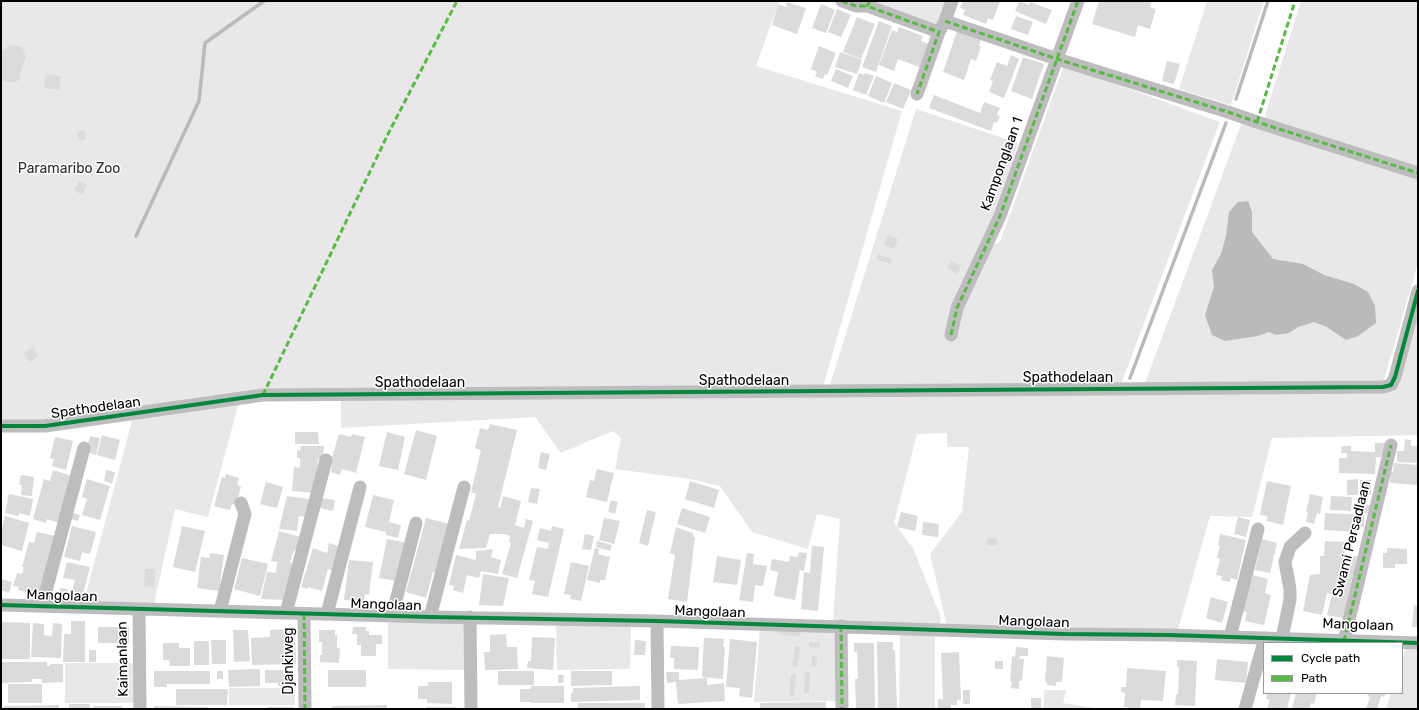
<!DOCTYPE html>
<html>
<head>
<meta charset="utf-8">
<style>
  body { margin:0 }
  #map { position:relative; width:1419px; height:710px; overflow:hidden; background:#fff; font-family:Rubik,sans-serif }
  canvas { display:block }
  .frame { position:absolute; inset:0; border:2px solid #000; pointer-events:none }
  .legend { position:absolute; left:1263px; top:642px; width:140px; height:52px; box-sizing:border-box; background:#fff; border:1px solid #999; margin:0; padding:5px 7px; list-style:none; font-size:12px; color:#000 }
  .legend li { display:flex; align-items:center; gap:8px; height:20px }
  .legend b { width:20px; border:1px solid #999 }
</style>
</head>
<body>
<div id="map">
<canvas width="1419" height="710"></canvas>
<div class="frame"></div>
<ul class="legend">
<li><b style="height:5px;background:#00873e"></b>Cycle path</li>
<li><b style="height:5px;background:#58b947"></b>Path</li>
</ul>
</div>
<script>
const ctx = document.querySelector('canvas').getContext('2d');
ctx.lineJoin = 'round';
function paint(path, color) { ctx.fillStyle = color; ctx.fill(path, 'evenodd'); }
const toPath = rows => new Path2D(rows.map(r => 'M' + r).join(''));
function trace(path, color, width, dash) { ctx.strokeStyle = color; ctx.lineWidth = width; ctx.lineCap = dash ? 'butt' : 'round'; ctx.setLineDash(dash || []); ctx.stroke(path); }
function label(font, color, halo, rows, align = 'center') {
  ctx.font = font + ' Rubik,sans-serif'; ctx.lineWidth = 3; ctx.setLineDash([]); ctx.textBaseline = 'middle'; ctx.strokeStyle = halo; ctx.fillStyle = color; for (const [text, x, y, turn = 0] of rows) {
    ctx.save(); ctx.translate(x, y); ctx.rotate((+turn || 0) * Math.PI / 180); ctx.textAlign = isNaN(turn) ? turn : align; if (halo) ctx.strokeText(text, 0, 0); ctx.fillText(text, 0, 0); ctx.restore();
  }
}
const green = toPath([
  [1,1,779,1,756,66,902,111,823,387,270,391,45,423,1,423],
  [876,1,949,1,940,22,934,24,877,4],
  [1207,1,1264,1,1231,105,1179,89],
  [1301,1,1418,1,1418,169,1266,122,1265,115],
  [1064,65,1220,122,1121,384,829,388,916,109,1018,143,997,214,962,307,991,245,1000,242],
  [1242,122,1418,177,1418,264,1383,383,1144,386],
  [1418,315,1418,435,1272,438,1252,517,1210,516,1177,633,947,626,930,554,962,512,969,447,947,447,947,433,917,434,894,523,913,548,940,615,941,621,938,625,833,623,840,519,817,514,808,549,752,532,720,486,690,479,615,469,621,438,613,431,561,453,535,417,341,428,341,398,971,393,1394,392],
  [239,402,208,517,175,509,154,604,84,601,133,417],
  [388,619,465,622,465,670,388,669],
  [556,623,631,626,630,669,557,670],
  [760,629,828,631,834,634,837,641,838,701,754,702],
  [900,633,935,634,935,709,899,709],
  [1406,648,1418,648,1418,709,1386,709,1391,693,1402,693,1402,659],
  [65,663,136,663,136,703,65,703],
  [229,688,295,688,295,705,229,705],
  [1044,690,1066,690,1063,703,1100,709,1044,709]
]);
const water = toPath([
  [1248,201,1252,212,1252,232,1273,259,1303,264,1324,275,1354,284,1368,292,1375,306,1376,323,1358,336,1346,340,1327,327,1314,322,1298,327,1289,333,1276,335,1269,332,1258,336,1225,341,1212,335,1205,315,1214,287,1212,270,1221,254,1226,236,1229,212,1238,202]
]);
const stream = toPath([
  [1236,99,1268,1],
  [136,236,199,101,205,43,264,1],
  [1130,378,1226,123]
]);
const building = toPath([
  [963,1,1000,1,993,20,988,18,986,24,963,15,965,10,960,8],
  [1019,1,1029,5,1030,2,1052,10,1046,24,1015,11],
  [1099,1,1152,1,1150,7,1156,9,1150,29,1138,25,1135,37,1092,24],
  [787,2,806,8,797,34,772,25,778,4,786,7],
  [821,4,835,10,826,33,812,28],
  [837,9,851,15,841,37,828,32],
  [1016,16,1033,22,1028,35,1011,29],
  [857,17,875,24,861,59,843,52],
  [879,21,892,26,876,72,862,67],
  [899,27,923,36,921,41,931,45,922,68,898,59,894,71,879,65,892,30,897,32],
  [957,31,981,39,979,46,981,47,976,61,971,59,964,80,943,72],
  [11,45,22,47,26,57,21,70,20,79,16,82,8,82,1,80,1,51],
  [819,46,836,53,827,75,825,74,823,79,815,76,817,72,811,69],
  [840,52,862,60,857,74,835,67],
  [1011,55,1019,59,1004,98,989,92,993,81,990,80,997,62,1007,66],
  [1023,57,1044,64,1032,99,1011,91],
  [1167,61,1180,64,1174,84,1162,81],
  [836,69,853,76,848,88,831,81],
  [859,73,864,75,865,73,874,76,866,95,853,90],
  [46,74,61,76,59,90,44,88],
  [876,76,892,83,884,103,868,96],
  [894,83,911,90,903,109,886,102],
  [934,95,980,113,984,102,1000,108,997,115,1000,116,997,123,994,122,991,131,929,108],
  [78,131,85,131,85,140,78,139],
  [79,181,87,185,82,195,74,190],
  [888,235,898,239,894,249,884,245],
  [878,254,892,259,890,264,876,259],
  [951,260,961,266,957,274,947,268],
  [33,347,38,356,30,362,24,353],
  [490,424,517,430,498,507,500,508,503,496,521,501,515,525,524,528,526,519,533,521,517,578,502,574,511,543,509,542,510,536,505,534,490,534,486,548,459,549,467,520,469,521,476,494,471,492,481,450,475,448,480,428,488,430],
  [416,430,437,436,426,480,404,474],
  [295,432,318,432,319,444,295,444],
  [387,432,405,437,398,470,379,466],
  [339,434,351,437,352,434,365,437,356,473,342,469,340,475,331,472,332,465,330,465],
  [102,435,120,440,115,460,97,455],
  [90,436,100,438,96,455,86,452],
  [55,437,73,441,66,470,52,466,54,459,50,458],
  [1405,439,1411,440,1411,446,1418,446,1418,463,1397,462,1397,451,1404,451],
  [1375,443,1386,443,1385,457,1376,457,1375,474,1339,473,1339,458,1347,458,1347,453,1341,453,1342,446,1351,446,1351,451,1375,452],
  [301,446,324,446,323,459,318,459,315,493,292,491,294,467,300,468,300,458,297,458,297,450,300,451],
  [541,452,550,454,546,470,538,468],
  [1394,463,1418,465,1418,485,1390,483,1391,471,1393,472],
  [597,469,614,473,607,502,586,497,590,480,594,481],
  [53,470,72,476,59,523,47,519,46,523,33,519,44,479,50,481],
  [106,470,115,472,112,484,104,481],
  [226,474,239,478,237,485,241,487,236,505,232,504,230,510,214,506,222,477,225,478],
  [21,475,34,477,32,496,21,495,22,485,19,485],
  [87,479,110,486,100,520,82,515,87,499,82,497],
  [1358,479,1358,495,1347,495,1347,480],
  [1360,480,1371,480,1371,495,1360,495],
  [690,481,719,490,714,508,685,499],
  [1267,481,1291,486,1283,525,1266,521,1268,516,1260,515],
  [266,482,283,487,277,508,260,504],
  [531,488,540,489,537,504,528,502],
  [9,494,33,499,30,516,19,513,19,516,5,513],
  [1310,494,1323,497,1320,514,1317,513,1314,524,1306,522,1308,512,1306,512],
  [373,495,394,500,389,522,401,525,398,538,386,535,386,532,365,527],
  [287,496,309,499,306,517,299,516,297,531,279,529],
  [1331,496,1352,497,1351,511,1330,510],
  [322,498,335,500,333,511,320,508],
  [611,500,618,502,615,514,608,512],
  [1359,504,1371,505,1370,513,1358,513],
  [682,508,710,517,705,533,677,524],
  [647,510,656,512,648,546,639,543],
  [901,512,918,516,915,531,897,527],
  [73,513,80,515,78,521,71,519],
  [1325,513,1364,515,1364,527,1356,527,1356,532,1324,530],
  [5,516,29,523,22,551,1,545,1,531],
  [1238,517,1250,520,1246,537,1234,534],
  [426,518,450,524,437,573,433,572,426,598,406,592],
  [604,518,620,521,614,544,599,540],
  [923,522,939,524,938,537,922,535],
  [72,526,96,532,90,554,82,552,80,561,64,557],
  [182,526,205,531,195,572,173,567],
  [552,526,564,529,548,597,532,594,535,581,529,580,537,547,548,549,549,543,537,540,540,528,551,531],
  [676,527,693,533,693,537,695,537,687,602,668,599,675,555,670,553],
  [279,531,304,538,300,551,294,550,290,563,293,564,290,589,285,588,284,600,261,599,267,572,276,573,277,562,271,561],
  [37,532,56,536,40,596,18,590,19,587,13,586,17,573,22,574,24,567,22,567,29,542,34,543],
  [585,534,594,536,591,550,582,549],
  [1220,534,1246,540,1237,580,1231,578,1230,582,1221,580,1222,576,1216,575,1220,559,1217,558,1220,545,1218,545],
  [987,538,997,538,997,545,987,545],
  [387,539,408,543,397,581,379,578],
  [1262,539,1277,543,1270,573,1255,570],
  [597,541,612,545,610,551,596,547],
  [1325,541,1344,542,1344,556,1357,556,1356,575,1353,575,1343,618,1327,615,1332,594,1327,593,1322,615,1303,611,1310,575,1320,574,1320,556,1324,556],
  [329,543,341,547,333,571,328,569,322,591,308,587,307,589,301,587,313,548,327,553],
  [812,546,824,547,818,611,801,609,804,572,810,573],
  [595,548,599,549,598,554,610,557,605,580,600,580,600,583,587,580],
  [1387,548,1407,549,1407,564,1395,564,1395,568,1383,568,1383,553,1387,553],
  [493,549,491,557,501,560,498,574,481,571,479,578,467,575,463,593,453,590,454,586,449,585,456,555,476,560,476,551],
  [799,552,807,553,804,571,800,570,795,600,774,596,778,572,770,570,772,559,789,562,790,556,798,557],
  [210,553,224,555,219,591,197,588,201,557,209,558],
  [747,553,754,554,753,564,767,566,763,586,755,585,753,602,739,600],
  [717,556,741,560,737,585,713,582],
  [242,558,268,564,260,596,234,589],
  [349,560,373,562,369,595,365,594,364,602,344,600],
  [67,562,90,567,83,594,72,591,75,580,63,578],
  [571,562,589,566,581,601,570,599,571,595,564,594],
  [145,569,155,569,154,587,144,586],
  [483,574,509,578,503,606,479,605],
  [1253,575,1268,579,1265,593,1271,595,1264,625,1245,621,1247,612,1240,611,1246,580,1252,581],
  [1,579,12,582,9,593,1,590],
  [60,588,68,589,67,596,60,595],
  [1211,597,1228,602,1222,623,1206,618],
  [1414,605,1418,606,1418,627,1412,627],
  [71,621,85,621,85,662,63,662,64,634,71,634],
  [1,622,30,623,30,659,1,659],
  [33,623,44,624,44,635,52,636,53,623,62,624,61,658,31,657],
  [98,627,129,627,129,643,98,643],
  [353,627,366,627,366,631,369,631,369,635,382,635,382,644,376,644,376,656,361,656,361,645,357,645,357,634,352,634],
  [290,629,290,634,295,633,296,664,252,665,251,638,270,637,270,630],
  [233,630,248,630,250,661,234,662],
  [319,630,335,630,335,635,337,635,337,648,340,648,339,663,320,662,320,655,322,655,322,642,319,642],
  [780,630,800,631,800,636,779,635],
  [506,634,507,647,517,647,518,669,485,670,484,652,490,652,490,635],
  [532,637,555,638,553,670,527,668,528,661,531,661],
  [704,638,724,639,723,647,725,647,723,679,702,677],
  [730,639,757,642,752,698,739,696,740,688,726,687],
  [211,640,226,640,226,664,212,664],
  [635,640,646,641,645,655,634,655],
  [194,641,209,641,209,665,194,665],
  [809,642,820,643,820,648,809,647],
  [877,642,893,642,893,650,895,650,897,709,878,709],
  [163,643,179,643,179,648,190,648,190,666,170,666,169,660,163,660],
  [854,643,874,643,875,709,856,709,855,679,858,679,857,651,854,652],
  [671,646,699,647,698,670,674,669,674,658,670,658],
  [795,646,800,647,797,667,792,667],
  [1016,647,1028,648,1028,656,1020,656,1019,659,1024,659,1022,681,1019,681,1019,689,1011,688,1012,682,1010,681,1012,656,1015,657],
  [89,650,96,650,96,662,89,662],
  [959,652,961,700,957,700,957,705,951,705,951,709,938,709,938,699,943,699,941,653],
  [812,656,817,656,816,666,811,666],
  [1047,656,1064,658,1062,682,1056,682,1056,686,1047,685,1047,682,1045,681],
  [1217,659,1248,662,1246,683,1215,680],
  [1177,660,1197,661,1195,706,1175,705,1176,694,1178,695,1179,667,1177,667],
  [995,661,1003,661,1003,669,995,669],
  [1,662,47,662,47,666,50,666,50,664,63,664,63,682,42,683,42,679,32,679,32,682,1,683],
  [1127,668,1166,671,1163,701,1141,700,1140,709,1124,707,1125,693,1121,692,1121,687,1126,687],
  [260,669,260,686,229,687,228,670],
  [265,670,294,670,294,686,278,686,278,683,265,683],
  [328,670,366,670,366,687,328,687],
  [154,671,210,671,210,684,167,684,167,687,154,687],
  [217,671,223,671,223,679,217,679],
  [498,671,534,671,534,685,498,685],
  [571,671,612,671,612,685,571,686],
  [666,672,679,672,679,680,707,678,707,685,724,683,725,701,678,704,676,682,667,683],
  [805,672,810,672,809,693,804,693],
  [791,674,796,674,794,696,789,695],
  [558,675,564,675,563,683,558,683],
  [428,682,452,682,452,704,427,703,427,699,418,699,418,686,428,686],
  [8,684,42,684,42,703,8,703],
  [531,686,564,686,564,703,531,703,531,702,520,702,520,689,531,689],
  [640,686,640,700,571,702,571,693,573,693,573,688],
  [176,689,228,689,227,705,176,705],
  [963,690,970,690,970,704,963,704],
  [1267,693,1291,693,1287,709,1267,709,1270,700,1266,699],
  [1296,693,1317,693,1314,704,1311,703,1309,709,1292,709],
  [1369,693,1386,693,1384,697,1381,696,1377,709,1366,709,1370,697,1367,696],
  [1031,698,1041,698,1041,709,1031,709],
  [826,702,826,709,760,709,760,703],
  [578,703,645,703,645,709,578,709],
  [69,704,90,704,90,709,69,709],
  [59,705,59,709,4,709,4,706],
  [387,705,387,709,332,709,332,706],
  [93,706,122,706,122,709,93,709],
  [154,706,208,707,208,709,154,709],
  [268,707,294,707,294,709,268,709],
  [426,707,455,707,456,709,426,709]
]);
const minor = toPath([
  [842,1,856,6,867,6],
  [870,1,867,6,939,32],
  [945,21,1057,59,1228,112,1257,122,1418,173],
  [917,94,939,32,945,21,952,1],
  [951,335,957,308,1000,216,1078,1],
  [1,426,45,426,263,395,1383,387,1391,385,1395,377,1418,291],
  [1,605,430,617,657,621,1065,634,1169,635,1418,643],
  [42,606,84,448],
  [139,609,140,709],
  [220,611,245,514,241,503],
  [286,613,326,460],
  [304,614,305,709],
  [327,614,360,487],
  [392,616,416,523],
  [430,617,464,487],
  [470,617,471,709],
  [657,621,658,709],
  [841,626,842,709],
  [1230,637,1258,529],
  [1282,638,1290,600,1290,589,1285,562,1290,547,1305,533],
  [1344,641,1391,445],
  [1245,709,1265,638]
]);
const quiet = toPath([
  [842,1,856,6,867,6],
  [870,1,867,6,939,32,917,94],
  [945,21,1057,59,1228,112,1257,122,1418,173],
  [1257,122,1295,1],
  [951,335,957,308,1000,216,1078,1],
  [263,395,388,134,457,1],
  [304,614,305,709],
  [841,626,842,709],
  [1344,641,1391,445]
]);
const cycleway = toPath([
  [1,426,45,426,263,395,1383,387,1391,385,1395,377,1418,291],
  [1,605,430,617,657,621,1065,634,1169,635,1418,643]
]);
const streetNames = [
  ["Kamponglaan 1",1002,164,-70],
  ["Spathodelaan",1068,378],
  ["Spathodelaan",744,381],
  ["Spathodelaan",420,383],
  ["Spathodelaan",96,408,-8],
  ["Swami Persadlaan",1352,539,-76],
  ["Mangolaan",62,596,2],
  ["Mangolaan",386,605,2],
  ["Mangolaan",710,612,2],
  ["Mangolaan",1034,622,2],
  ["Mangolaan",1358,625,2],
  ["Kaimanlaan",123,659,-91],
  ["Djankiweg",289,661,-90]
];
const parkNames = [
  ["Paramaribo Zoo",69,169]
];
paint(green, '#e8e8e8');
paint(water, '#bababa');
trace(stream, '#bababa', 3.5);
paint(building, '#dbdbdb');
trace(minor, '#bdbdbd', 13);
trace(quiet, '#58b947', 3, [6, 3]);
trace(cycleway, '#00873e', 4);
label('14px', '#000', '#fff', streetNames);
label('14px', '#2c2c2c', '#fff', parkNames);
</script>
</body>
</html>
